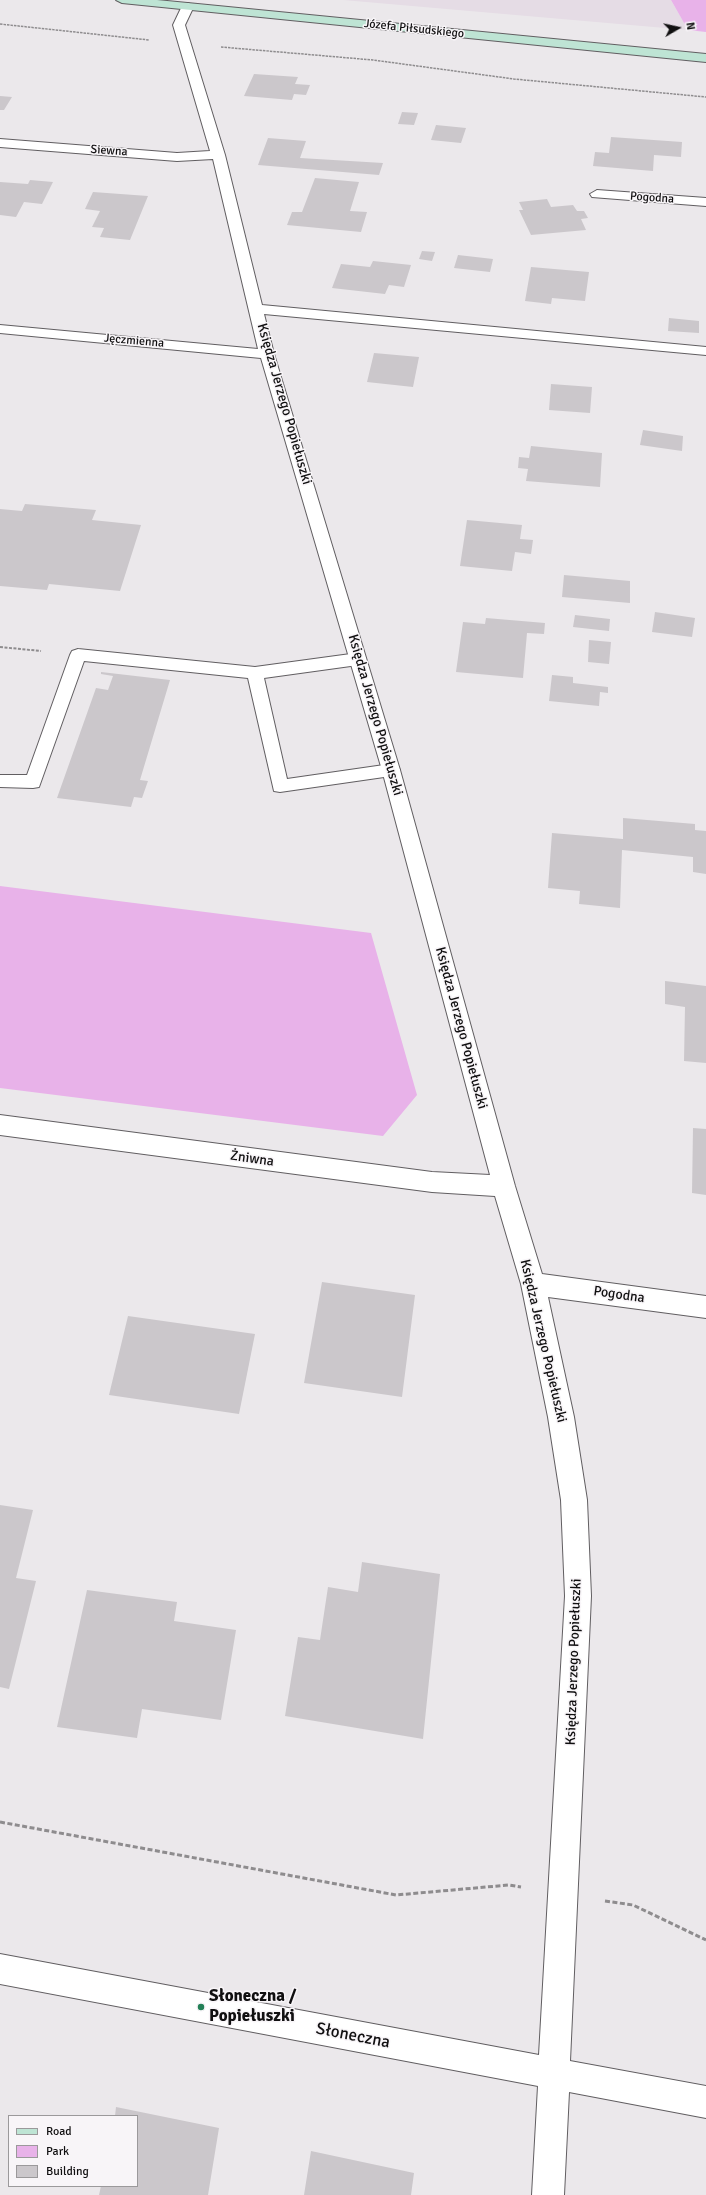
<!DOCTYPE html>
<html>
<head>
<meta charset="utf-8">
<style>
  body { margin:0 }
  #map { position:relative; width:706px; height:2195px; overflow:hidden; background:#ebe8eb; font-family:Signika,sans-serif }
  canvas { display:block }
  .legend { position:absolute; left:8px; top:2115px; width:130px; height:72px; box-sizing:border-box; background:#f8f5f8; border:1px solid #9b999b; margin:0; padding:5px 7px; list-style:none; font-size:12px; color:#100f10 }
  .legend li { display:flex; align-items:center; gap:8px; height:20px }
  .legend b { width:20px; border:1px solid #9b999b }
  .north { position:absolute; left:658px; top:8px; width:40px; height:40px; -webkit-text-stroke:3px #f8f5f8; paint-order:stroke; rotate:81deg; font-size:11px; font-weight:700; line-height:16px; text-align:center; color:#100f10 }
  .north::after { content:''; display:block; margin:auto; width:14px; height:18px; background:#100f10; clip-path:polygon(50% 0,100% 100%,50% 72%,0 100%) }
</style>
</head>
<body>
<div id="map">
<canvas width="706" height="2195"></canvas>
<ul class="legend">
<li><b style="height:5px;background:#bee4d4"></b>Road</li>
<li><b style="height:11px;background:#e8b2e9"></b>Park</li>
<li><b style="height:11px;background:#cbc7cb"></b>Building</li>
</ul>
<div class="north">N</div>
</div>
<script>
const ctx = document.querySelector('canvas').getContext('2d');
ctx.lineJoin = 'round';
function paint(path, color) { ctx.fillStyle = color; ctx.fill(path, 'evenodd'); }
const toPath = rows => new Path2D(rows.map(r => 'M' + r).join(''));
function trace(path, color, width, dash) { ctx.strokeStyle = color; ctx.lineWidth = width; ctx.lineCap = dash ? 'butt' : 'round'; ctx.setLineDash(dash || []); ctx.stroke(path); }
function label(font, color, halo, rows, align = 'center') {
  ctx.font = font + ' Signika,sans-serif'; ctx.lineWidth = 3; ctx.setLineDash([]); ctx.textBaseline = 'middle'; ctx.strokeStyle = halo; ctx.fillStyle = color; for (const [text, x, y, turn = 0] of rows) {
    ctx.save(); ctx.translate(x, y); ctx.rotate((+turn || 0) * Math.PI / 180); ctx.textAlign = isNaN(turn) ? turn : align; if (halo) ctx.strokeText(text, 0, 0); ctx.fillText(text, 0, 0); ctx.restore();
  }
}
const built = toPath([
  [343,0,671,0,688,30]
]);
const green = toPath([
  [671,0,706,0,706,32,688,30],
  [0,886,371,933,417,1095,383,1136,0,1088]
]);
const building = toPath([
  [254,74,298,77,295,84,310,85,306,95,294,94,292,100,244,96],
  [0,96,12,97,4,110,0,110],
  [402,112,418,113,414,125,398,124],
  [436,125,466,128,461,143,431,140],
  [611,137,682,142,681,157,654,155,653,171,593,166,595,152,609,153],
  [268,138,306,141,300,158,383,163,379,175,258,165],
  [315,178,359,182,350,211,367,212,361,232,287,225,292,212,302,212],
  [30,180,53,182,42,204,24,202,16,217,0,215,0,182,28,184],
  [93,192,148,196,130,240,100,237,104,228,92,227,100,211,85,209],
  [547,199,551,207,573,205,577,211,584,211,588,218,581,219,586,230,531,235,519,210,523,210,519,202],
  [422,251,435,252,432,261,419,259],
  [458,255,493,259,490,272,454,268],
  [373,261,411,265,404,287,389,285,385,294,332,288,341,264,370,267],
  [531,267,589,272,585,301,552,298,551,304,525,301],
  [669,318,699,321,699,333,668,331],
  [374,353,419,357,413,387,367,382],
  [551,384,592,387,590,413,549,410],
  [643,430,683,436,682,451,640,445],
  [531,446,602,453,600,487,526,481,528,469,518,468,519,457,529,458],
  [25,504,96,510,92,520,141,525,120,591,49,584,47,590,0,586,0,509,22,511],
  [467,520,522,525,520,539,533,540,531,554,515,552,512,571,460,566],
  [564,575,630,581,630,603,562,597],
  [655,612,695,618,692,637,652,632],
  [575,615,610,619,609,631,573,627],
  [486,618,545,623,544,634,527,633,523,678,456,672,463,622,485,624],
  [589,640,611,642,609,664,588,662],
  [101,672,170,680,140,780,148,781,142,798,134,797,131,807,57,798,96,688,108,690,113,676,101,674],
  [552,675,573,677,573,683,608,687,608,693,600,692,599,706,549,701],
  [623,818,695,824,695,830,706,831,706,874,693,872,693,857,622,850,620,908,579,904,580,891,548,888,552,833,623,839],
  [665,981,706,986,706,1063,684,1061,685,1007,665,1004],
  [693,1128,706,1129,706,1195,692,1193],
  [322,1282,415,1295,402,1397,304,1383],
  [128,1316,255,1334,239,1414,109,1395],
  [0,1505,33,1510,16,1578,36,1581,9,1689,0,1687],
  [362,1562,440,1574,423,1739,285,1716,298,1637,320,1640,328,1587,358,1592],
  [87,1590,177,1602,174,1621,236,1630,221,1720,142,1709,137,1738,57,1727],
  [116,2107,219,2128,208,2195,99,2195,101,2186,137,2186,137,2116,115,2116],
  [311,2151,414,2173,411,2195,304,2195]
]);
const pathFar2 = toPath([
  [0,24,149,40],
  [221,47,373,60,514,79,706,97]
]);
const pathFar1 = toPath([
  [0,647,41,651]
]);
const path = toPath([
  [0,1822,396,1895,509,1885,521,1887],
  [605,1901,633,1905,706,1940]
]);
const service = toPath([
  [78,649,255,667,358,653,364,655,366,659,364,663,358,665,264,678,287,779,391,764,397,765,400,770,397,775,391,776,280,792,274,791,248,678,84,661,39,787,33,788,0,787,0,775,27,775,70,655,72,651,78,649]
]);
const minor = toPath([
  [188,3,194,6,185,25,225,155,262,305,706,347,706,355,264,314,274,354,400,770,515,1186,542,1274,706,1296,706,1318,548,1297,574,1417,587,1500,591,1596,570,2061,706,2086,706,2118,569,2092,564,2195,532,2195,538,2086,0,1984,0,1954,539,2055,565,1596,561,1500,548,1417,521,1284,495,1196,432,1192,0,1135,0,1115,432,1172,490,1175,382,770,261,358,0,333,0,325,258,349,213,159,177,161,0,147,0,139,177,153,210,151,173,25,182,6,188,3],
  [597,190,706,198,706,206,592,197,590,194,597,190]
]);
const secondary = toPath([
  [116,0,157,0,706,54,706,62,122,3,116,0]
]);
const markers = [
  [201,2007,4,"#238057"]
];
const farStreetnames = [
  ["Józefa Piłsudskiego",414,29,6],
  ["Siewna",109,151,4],
  ["Pogodna",652,198,4],
  ["Jęczmienna",134,341,5]
];
const streetNames = [
  ["Księdza Jerzego Popiełuszki",284,404,74],
  ["Księdza Jerzego Popiełuszki",375,715,74],
  ["Księdza Jerzego Popiełuszki",461,1028,75],
  ["Żniwna",252,1159,8],
  ["Pogodna",619,1295,8],
  ["Księdza Jerzego Popiełuszki",543,1341,77],
  ["Księdza Jerzego Popiełuszki",574,1662,-88]
];
const nearPoinames = [
  ["Słoneczna /",209,1997],
  ["Popiełuszki",209,2017]
];
const nearStreetnames = [
  ["Słoneczna",353,2036,11]
];
paint(built, '#e5dce5');
paint(green, '#e8b2e9');
paint(building, '#cbc7cb');
trace(service, '#615e61', 2);
trace(minor, '#615e61', 2);
trace(secondary, '#615e61', 2);
trace(pathFar2, '#8e8c8e', 1.5, [2.5, 1]);
trace(pathFar1, '#8e8c8e', 2, [3, 1.5]);
trace(path, '#8e8c8e', 3, [5, 2.5]);
paint(service, '#fff');
paint(minor, '#fff');
paint(secondary, '#bee4d4');
for (const [x, y, r, color] of markers) { const dot = new Path2D(); dot.arc(x, y, r, 0, 2 * Math.PI); ctx.fillStyle = color; ctx.fill(dot); trace(dot, '#f8f5f8', 1.5); }
label('12px', '#100f10', '#f8f5f8', farStreetnames);
label('14px', '#100f10', '#f8f5f8', streetNames);
label('bold 17px', '#100f10', '#f8f5f8', nearPoinames, 'left');
label('17px', '#100f10', '#f8f5f8', nearStreetnames);
</script>
</body>
</html>
